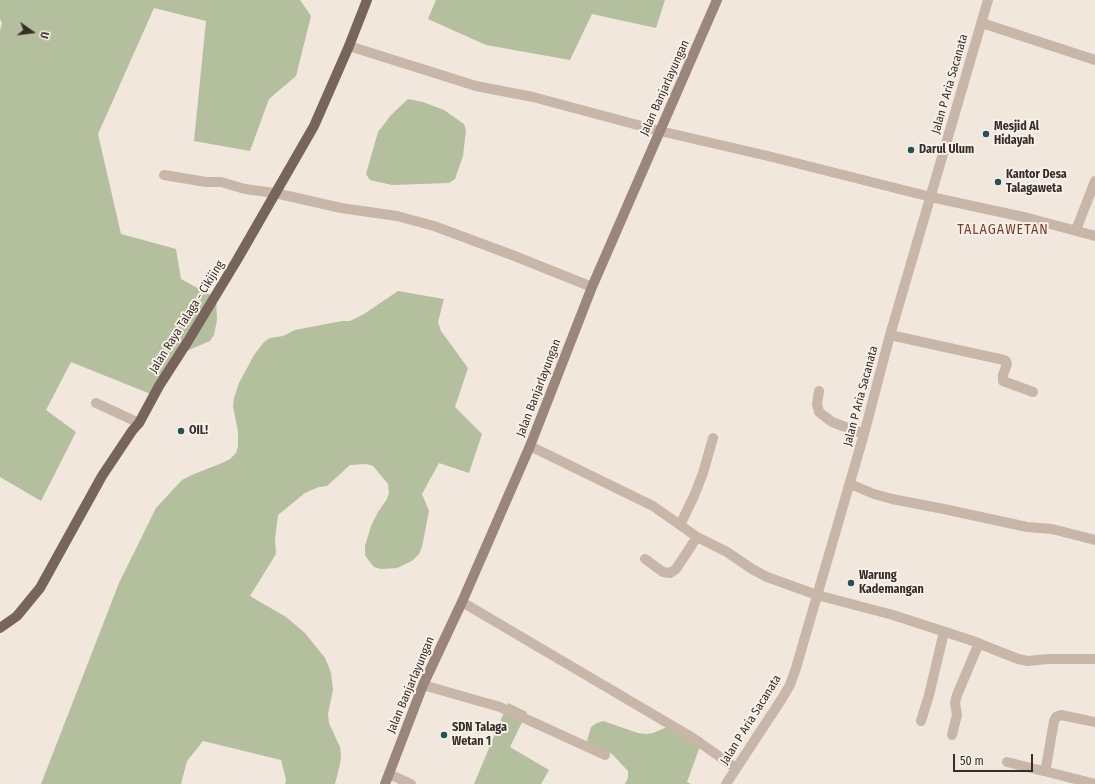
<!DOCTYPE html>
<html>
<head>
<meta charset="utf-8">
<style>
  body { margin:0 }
  #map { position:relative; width:1095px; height:784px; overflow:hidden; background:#f1e7dd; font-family:"Fira Sans Condensed",sans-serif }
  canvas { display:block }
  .north { position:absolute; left:12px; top:12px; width:40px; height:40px; -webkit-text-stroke:3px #f8f1e9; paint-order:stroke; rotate:104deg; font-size:11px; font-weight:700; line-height:16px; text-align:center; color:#362d29 }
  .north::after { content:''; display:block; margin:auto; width:14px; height:18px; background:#362d29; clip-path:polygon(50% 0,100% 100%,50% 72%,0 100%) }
  .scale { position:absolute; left:953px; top:754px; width:80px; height:18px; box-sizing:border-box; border:2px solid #362d29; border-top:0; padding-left:5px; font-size:12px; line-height:14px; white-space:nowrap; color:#362d29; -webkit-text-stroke:3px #f8f1e9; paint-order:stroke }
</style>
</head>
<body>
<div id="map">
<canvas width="1095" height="784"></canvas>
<div class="north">U</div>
<div class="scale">50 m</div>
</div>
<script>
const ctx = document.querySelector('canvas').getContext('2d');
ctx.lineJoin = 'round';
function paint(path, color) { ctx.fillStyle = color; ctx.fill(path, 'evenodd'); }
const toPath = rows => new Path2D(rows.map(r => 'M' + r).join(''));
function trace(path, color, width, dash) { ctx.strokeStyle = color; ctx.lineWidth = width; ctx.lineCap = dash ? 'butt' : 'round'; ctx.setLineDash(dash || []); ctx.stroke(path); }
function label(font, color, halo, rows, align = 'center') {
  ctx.font = font + ' "Fira Sans Condensed",sans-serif'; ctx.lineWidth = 4; ctx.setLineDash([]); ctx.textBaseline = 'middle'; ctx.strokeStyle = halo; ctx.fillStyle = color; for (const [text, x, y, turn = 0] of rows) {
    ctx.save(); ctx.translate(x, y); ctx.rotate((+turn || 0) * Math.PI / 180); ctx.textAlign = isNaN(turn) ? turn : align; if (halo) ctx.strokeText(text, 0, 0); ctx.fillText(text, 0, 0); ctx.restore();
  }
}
const green = toPath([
  [0,0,300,0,311,16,296,76,269,99,250,151,194,141,206,21,154,8,98,134,121,234,176,249,181,279,216,298,217,320,214,335,210,341,177,355,153,395,71,362,46,410,76,432,41,501,0,477,0,31,2,23,0,19],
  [436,0,665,0,656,28,592,14,570,60,486,45,428,19],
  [408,99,423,102,444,110,464,124,466,130,463,156,455,179,449,183,392,185,370,180,366,174,378,132,391,115],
  [398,291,444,299,438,322,441,331,468,368,455,407,482,434,469,473,439,463,422,494,429,511,422,547,419,554,412,561,397,568,381,569,374,567,369,561,365,555,365,546,371,526,378,512,387,499,389,493,388,484,373,466,366,464,350,465,327,486,319,487,305,493,278,515,275,539,276,554,250,596,286,617,305,633,325,658,328,665,331,673,333,690,328,714,329,723,340,747,341,755,340,764,335,784,285,784,286,779,281,760,203,741,187,761,181,784,41,784,119,583,156,508,182,480,194,474,222,463,230,459,236,453,238,446,238,432,233,406,234,398,239,383,254,355,264,342,270,338,283,336,295,330,342,321,350,321,364,314],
  [508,703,527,712,510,747,549,770,541,784,474,784],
  [603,721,638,733,646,734,653,733,667,727,703,738,687,782,691,784,625,784,628,778,628,771,612,754,598,750,587,741,591,727,597,723]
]);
const street = toPath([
  [982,23,1095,60],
  [349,46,476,86,533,97,660,131,768,156,931,197,1028,218,1095,236],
  [164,175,206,182,221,182,245,189,275,193,341,208,397,216,434,226,512,255,592,287],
  [1076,230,1095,181],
  [890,335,1004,360,1006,361,1007,364,1003,375,1003,381,1033,392],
  [819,391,817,404,819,412,832,422,864,434],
  [96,403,139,423],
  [530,446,653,506,697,537,727,552,752,569,767,577,817,595,893,615,970,640,1018,659,1028,661,1048,659,1095,659],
  [850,484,874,494,892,499,944,509,1027,527,1052,529,1095,540],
  [680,525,694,496,703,473,713,438],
  [645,559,663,572,670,573,676,569,697,537],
  [462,602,693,738,736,768],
  [423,685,500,707,605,755],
  [921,721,929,695,944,632],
  [952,735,957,715,955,703,957,695,979,643],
  [1007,762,1043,771,1046,767,1054,721,1056,717,1061,715,1095,722],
  [1044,771,1095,784],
  [389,774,411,784],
  [726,784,781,700,790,685,796,668,864,434,890,335,988,0]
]);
const secondary = toPath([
  [385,784,423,685,462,602,530,446,592,287,717,0]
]);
const primary = toPath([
  [0,628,17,616,40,588,102,476,132,431,139,423,159,386,188,341,237,260,314,126,349,46,367,0]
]);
const markers = [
  [986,134,4,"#215255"],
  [911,150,4,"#215255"],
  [998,182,4,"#215255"],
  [181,431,4,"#215255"],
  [851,583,4,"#215255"],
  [444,735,4,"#215255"]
];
const streetNames = [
  ["Jalan P Aria Sacanata",950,84,-74],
  ["Jalan Banjarlayungan",665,88,-66],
  ["Jalan Raya Talaga - Cikijing",187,317,-58],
  ["Jalan Banjarlayungan",539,388,-69],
  ["Jalan P Aria Sacanata",861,396,-75],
  ["Jalan Banjarlayungan",411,685,-67],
  ["Jalan P Aria Sacanata",751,720,-58]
];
const poiNames = [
  ["Mesjid Al",994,127],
  ["Hidayah",994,141],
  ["Darul Ulum",919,150],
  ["Kantor Desa",1006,175],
  ["Talagaweta",1006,189],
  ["OIL!",189,431],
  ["Warung",859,576],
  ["Kademangan",859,590],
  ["SDN Talaga",452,728],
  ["Wetan 1",452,742]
];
const quarterNames = [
  ["TALAGAWETAN",1003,230]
];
paint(green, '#b4bf9d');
trace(street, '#c8b7a9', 10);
trace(secondary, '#9b867b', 10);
trace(primary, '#77645b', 10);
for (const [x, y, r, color] of markers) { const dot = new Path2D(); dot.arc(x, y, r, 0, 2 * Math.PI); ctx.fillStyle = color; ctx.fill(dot); trace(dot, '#f8f1e9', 1.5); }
label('12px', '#362d29', '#f8f1e9', streetNames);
label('bold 12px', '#362d29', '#f8f1e9', poiNames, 'left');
ctx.letterSpacing = '1px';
label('14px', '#803b27', '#f8f1e9', quarterNames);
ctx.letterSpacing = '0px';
</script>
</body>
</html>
